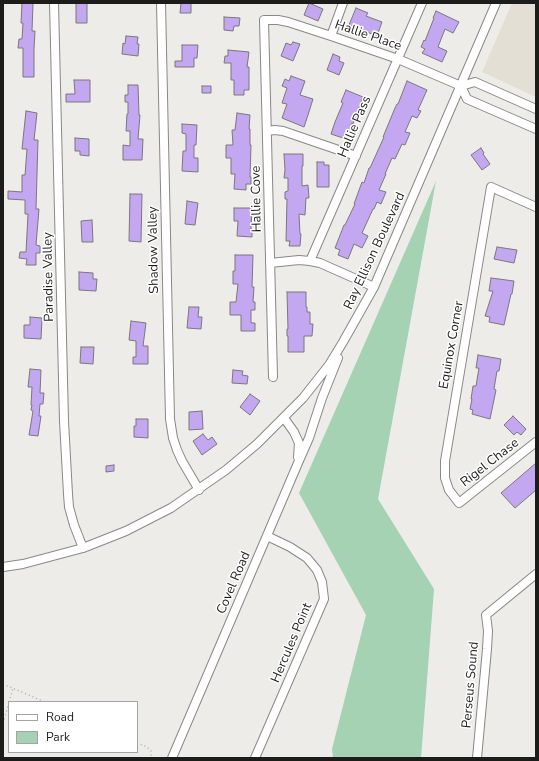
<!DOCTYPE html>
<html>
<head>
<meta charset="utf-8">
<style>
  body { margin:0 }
  #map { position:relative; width:539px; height:761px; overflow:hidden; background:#edece9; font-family:"Nunito Sans",sans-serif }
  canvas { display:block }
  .frame { position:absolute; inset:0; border:4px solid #1c1c1b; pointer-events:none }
  .legend { position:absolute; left:8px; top:701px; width:130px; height:52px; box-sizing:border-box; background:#fff; border:1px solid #a4a4a4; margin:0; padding:5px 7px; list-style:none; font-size:12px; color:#1c1c1b }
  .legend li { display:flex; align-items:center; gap:8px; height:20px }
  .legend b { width:20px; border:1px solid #a4a4a4 }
</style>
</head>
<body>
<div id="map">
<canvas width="539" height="761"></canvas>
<div class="frame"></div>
<ul class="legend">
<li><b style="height:5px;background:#fff"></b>Road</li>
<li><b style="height:11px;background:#a4d2b2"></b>Park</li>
</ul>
</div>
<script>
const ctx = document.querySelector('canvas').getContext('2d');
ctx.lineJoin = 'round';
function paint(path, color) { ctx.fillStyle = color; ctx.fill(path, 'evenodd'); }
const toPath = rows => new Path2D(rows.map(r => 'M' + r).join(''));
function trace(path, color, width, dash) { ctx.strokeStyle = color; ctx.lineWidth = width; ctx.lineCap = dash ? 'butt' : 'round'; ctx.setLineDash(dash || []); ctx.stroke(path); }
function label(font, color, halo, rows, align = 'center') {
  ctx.font = font + ' "Nunito Sans",sans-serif'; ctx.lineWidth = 3; ctx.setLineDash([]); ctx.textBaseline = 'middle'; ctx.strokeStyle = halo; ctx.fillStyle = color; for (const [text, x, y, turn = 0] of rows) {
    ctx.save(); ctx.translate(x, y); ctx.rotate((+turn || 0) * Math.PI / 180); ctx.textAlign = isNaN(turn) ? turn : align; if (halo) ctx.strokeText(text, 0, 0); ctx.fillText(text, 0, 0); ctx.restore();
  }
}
const built = toPath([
  [512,3,536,3,536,97,482,72]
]);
const green = toPath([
  [436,181,378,499,434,589,421,758,333,758,332,749,366,615,299,493]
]);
const building = toPath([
  [22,3,33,3,32,31,35,31,34,49,34,77,23,77,23,48,18,48,19,39,22,39,23,23,21,23,22,3],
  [76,3,87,3,87,23,76,23,76,3],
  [181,3,191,3,191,13,180,13,181,3],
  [309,3,323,9,318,21,304,15,309,3],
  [356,8,368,13,366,16,382,22,377,36,349,25,356,8],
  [436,11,459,22,453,33,445,29,438,47,447,51,442,62,422,53,425,49,421,47,424,40,425,41,434,18,433,18,436,11],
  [224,17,240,18,239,26,234,26,233,31,224,30,224,17],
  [126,36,138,37,137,44,139,44,138,56,122,54,123,43,125,44,126,36],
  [293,42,300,44,293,61,281,56,286,43,291,45,293,42],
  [182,45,198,45,197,58,194,58,194,67,175,67,175,61,182,61,182,45],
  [228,50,249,52,247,67,249,67,249,90,244,90,244,95,234,95,234,80,231,80,231,63,224,63,225,56,228,56,228,50],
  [333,54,340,57,339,61,344,63,339,75,327,70,333,54],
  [291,76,305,81,300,95,313,99,308,115,304,127,282,118,287,104,282,103,287,88,282,86,285,79,289,81,291,76],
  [74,80,90,80,90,102,66,102,66,94,75,94,74,80],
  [407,81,427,90,418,110,421,111,417,118,412,116,405,132,410,133,405,145,402,144,395,159,392,158,385,174,386,174,379,190,386,192,381,204,377,202,374,209,373,209,362,233,368,236,362,248,354,244,348,259,338,255,340,250,335,248,344,225,345,225,355,204,354,204,362,182,364,183,369,168,370,168,384,137,383,137,395,108,397,104,398,104,407,81],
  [128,85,138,85,139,115,140,115,138,139,143,139,142,160,123,160,123,145,130,146,130,131,126,131,127,114,128,114,128,102,125,102,125,95,128,95,128,85],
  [202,86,211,86,211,93,202,93,202,86],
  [346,90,363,97,353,124,352,123,349,135,345,133,343,138,331,134,335,122,343,103,341,102,346,90],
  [26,111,37,113,34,140,38,140,36,209,39,209,36,245,40,246,40,253,36,253,36,265,26,265,27,259,19,258,20,252,26,252,28,214,25,214,25,200,8,199,8,191,22,192,22,175,25,175,27,149,22,149,26,111],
  [237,113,250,115,249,129,250,129,250,145,251,145,250,177,251,177,251,184,246,184,246,190,234,189,235,174,231,174,231,158,226,158,226,145,233,145,232,130,235,130,237,113],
  [182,124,197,125,196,145,194,145,194,158,198,158,198,172,182,171,183,151,186,151,186,134,182,133,182,124],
  [75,138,89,139,89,156,80,155,80,151,75,151,75,138],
  [481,148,484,153,483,154,490,164,482,170,471,155,481,148],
  [284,154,303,154,303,166,302,166,302,186,308,185,309,198,306,198,305,215,299,214,300,234,301,234,300,246,289,246,290,241,286,241,287,199,285,199,285,192,288,191,288,178,284,178,285,170,284,154],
  [317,162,324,162,324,165,329,165,329,187,317,187,317,162],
  [130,194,142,194,141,242,129,241,130,194],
  [187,201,198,203,195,225,185,224,187,201],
  [234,208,252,208,251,229,252,229,252,237,237,236,238,221,234,221,234,208],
  [92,220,93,242,82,242,81,221,92,220],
  [497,247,517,250,514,263,494,259,497,247],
  [235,255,253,255,252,287,254,287,253,302,255,302,255,310,251,310,251,323,255,323,255,331,241,331,241,315,230,315,230,302,236,302,238,284,233,284,233,271,235,271,235,255],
  [79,272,93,273,93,279,97,279,96,291,79,290,79,272],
  [491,278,514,281,512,294,511,294,504,325,489,322,490,317,485,316,493,291,489,291,491,278],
  [287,292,306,292,306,307,307,307,307,312,310,312,310,324,313,324,312,336,304,336,304,352,288,352,288,336,287,336,287,329,288,329,287,292],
  [189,307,199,307,198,317,202,317,201,329,187,328,189,307],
  [30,317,42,318,41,339,24,338,24,325,30,325,30,317],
  [131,321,146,323,143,346,148,346,148,364,133,364,133,357,136,357,136,341,129,340,131,321],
  [81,347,94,347,93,364,80,363,81,347],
  [478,355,501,359,499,371,497,371,494,389,496,390,490,419,472,414,473,410,470,409,472,399,471,399,473,386,476,386,479,368,476,368,478,355],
  [30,369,41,370,40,393,44,393,43,404,40,404,39,416,41,416,38,436,29,435,33,411,31,410,32,405,31,405,32,387,28,387,30,369],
  [233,370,243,371,242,375,248,376,247,384,232,383,233,370],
  [250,394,260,401,250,415,240,407,250,394],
  [202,411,203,429,189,430,189,412,202,411],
  [513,416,526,429,521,435,517,432,514,435,504,425,513,416],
  [136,419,148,419,148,438,134,437,134,426,136,426,136,419],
  [203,434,208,440,212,437,217,444,202,455,193,441,203,434],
  [536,463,536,490,515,508,501,493,536,463],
  [114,465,114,471,106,472,106,466,114,465]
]);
const path = toPath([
  [3,684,45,702],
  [9,702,13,688],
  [3,723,9,703],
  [137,743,147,747,151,751,151,758]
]);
const minor = toPath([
  [54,3,64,421,68,494,69,507,74,525,83,548],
  [161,3,170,419,173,438,177,450,182,461,199,490],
  [331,36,343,3],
  [536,109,475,82,461,86,467,99,536,129],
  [267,131,275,130,283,131,356,156],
  [536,207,491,187,445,461,445,478,449,490,459,503,536,442],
  [310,261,422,3],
  [270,263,299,260,310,261,320,263,374,287],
  [273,377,264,20,278,20,288,22,331,36,398,59,461,86],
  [284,418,294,432,299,443,298,457],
  [3,567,23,564,83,548,126,531,171,508,226,470,257,444,303,398,329,365,343,342,374,287,496,3],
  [172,758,298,463,309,438,322,398,338,358],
  [255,758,324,599,322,582,317,570,307,558,290,547,267,536],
  [477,758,487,649,488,631,486,615,536,574]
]);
const streetNames = [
  ["Hallie Place",368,36,19],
  ["Hallie Pass",355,127,-67],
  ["Hallie Cove",257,199,-91],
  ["Shadow Valley",154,250,-91],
  ["Ray Ellison Boulevard",375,251,-65],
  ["Paradise Valley",49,277,-91],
  ["Equinox Corner",452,345,-80],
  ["Rigel Chase",490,463,-38],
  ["Covel Road",234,583,-67],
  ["Hercules Point",292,643,-67],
  ["Perseus Sound",471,685,-85]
];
paint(built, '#e4dfd5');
paint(green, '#a4d2b2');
paint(building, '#c3a7f1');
trace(building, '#79787b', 1);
trace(minor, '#898885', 10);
trace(path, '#ababa8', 1.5, [1, 3]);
trace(minor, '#fff', 8);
label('13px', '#1c1c1b', '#fff', streetNames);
</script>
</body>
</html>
